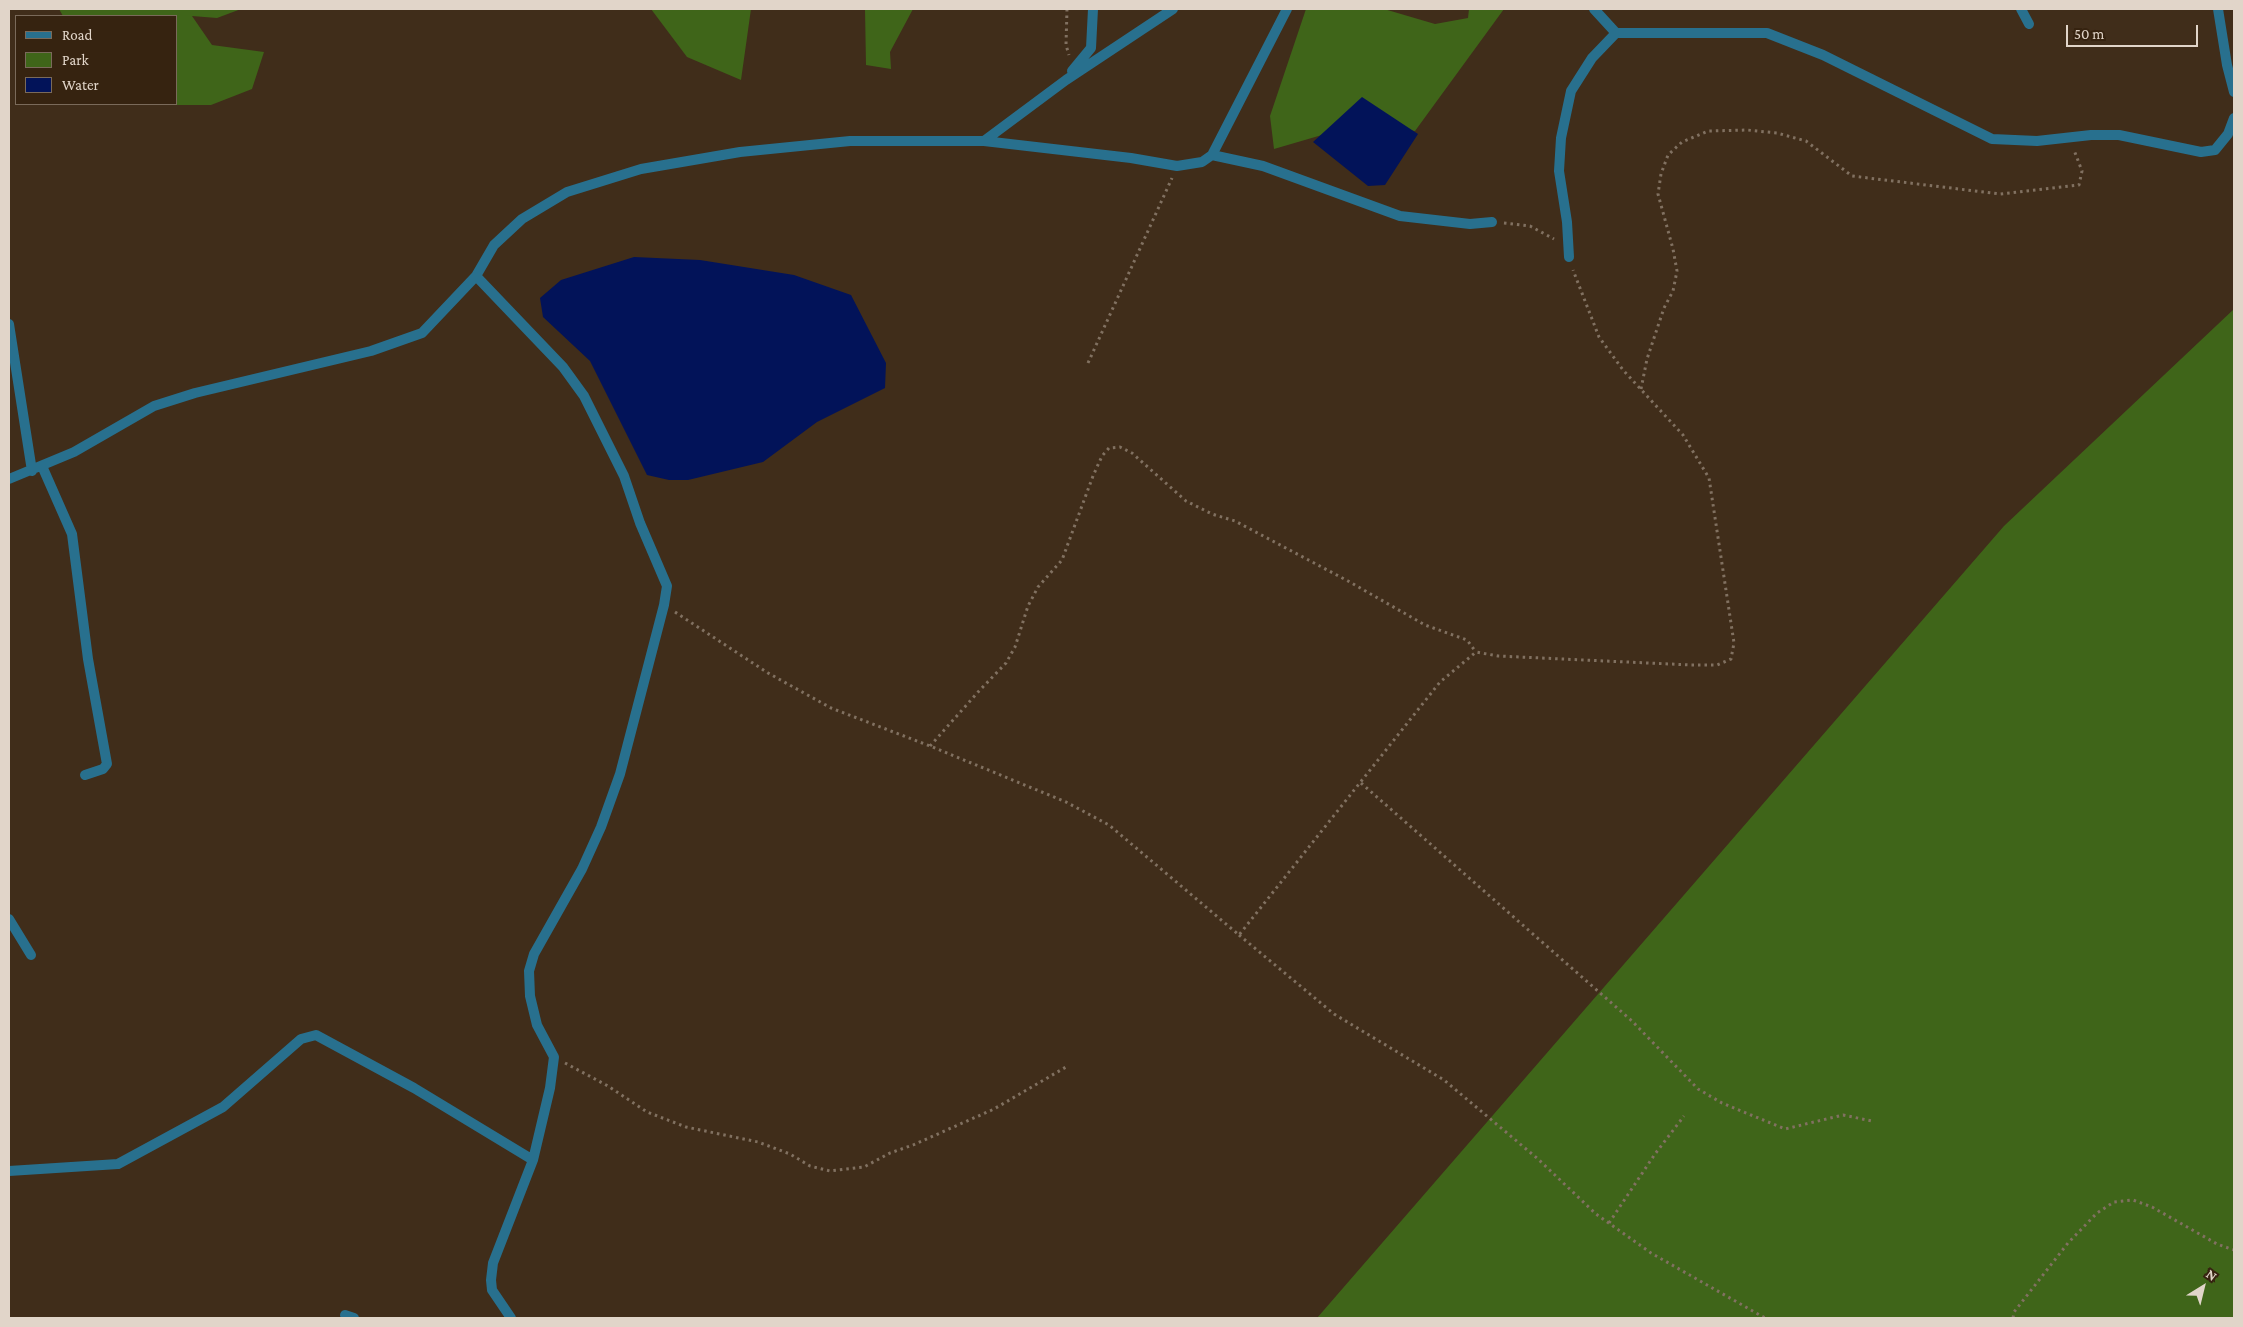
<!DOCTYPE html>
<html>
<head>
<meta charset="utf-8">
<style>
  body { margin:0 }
  #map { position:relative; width:2243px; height:1327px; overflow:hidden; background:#402d1a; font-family:"Crimson Pro",serif }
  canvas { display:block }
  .frame { position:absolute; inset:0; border:10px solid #e1d5c9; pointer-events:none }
  .legend { position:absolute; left:15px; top:15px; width:162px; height:90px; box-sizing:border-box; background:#362310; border:1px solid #7a6a5a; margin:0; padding:6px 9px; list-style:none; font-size:15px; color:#e1d5c9 }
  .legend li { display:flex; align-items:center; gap:10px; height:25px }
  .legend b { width:25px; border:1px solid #7a6a5a }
  .north { position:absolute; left:2178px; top:1262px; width:50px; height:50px; -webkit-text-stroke:4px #362310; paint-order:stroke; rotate:36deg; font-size:14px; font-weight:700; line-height:20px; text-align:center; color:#e1d5c9 }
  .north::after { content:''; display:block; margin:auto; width:18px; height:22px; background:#e1d5c9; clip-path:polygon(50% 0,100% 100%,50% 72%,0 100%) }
  .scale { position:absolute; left:2066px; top:25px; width:132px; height:22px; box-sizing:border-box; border:2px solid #e1d5c9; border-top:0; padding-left:6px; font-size:15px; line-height:18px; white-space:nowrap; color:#e1d5c9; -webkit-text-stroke:4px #362310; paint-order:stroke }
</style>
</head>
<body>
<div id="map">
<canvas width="2243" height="1327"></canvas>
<div class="frame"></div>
<ul class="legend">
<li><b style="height:6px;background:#28708e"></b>Road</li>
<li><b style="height:14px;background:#3f6519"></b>Park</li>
<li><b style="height:14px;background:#021359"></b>Water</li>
</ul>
<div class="north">N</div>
<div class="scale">50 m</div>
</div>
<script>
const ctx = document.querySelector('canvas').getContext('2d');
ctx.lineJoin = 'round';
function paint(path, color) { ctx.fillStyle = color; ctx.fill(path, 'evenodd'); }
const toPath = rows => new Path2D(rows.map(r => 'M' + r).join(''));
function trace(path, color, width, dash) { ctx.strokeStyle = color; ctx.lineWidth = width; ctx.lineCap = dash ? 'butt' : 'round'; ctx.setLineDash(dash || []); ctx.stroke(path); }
const green = toPath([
  [59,9,241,9,217,18,192,16,212,45,264,52,252,89,211,105,169,105,176,104,176,16,63,16],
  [651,9,751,9,741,80,687,57],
  [865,9,913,9,890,52,891,69,866,65],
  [1306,9,1384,9,1435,24,1468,18,1469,9,1504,9,1415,131,1363,123,1274,149,1270,116],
  [2234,309,2234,1318,1317,1318,2004,526]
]);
const water = toPath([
  [1362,97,1418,134,1385,185,1368,186,1313,142],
  [634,257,700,260,794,275,851,295,886,363,885,388,817,422,763,462,688,480,669,480,647,475,590,361,543,317,540,298,561,280]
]);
const path = toPath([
  [1067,9,1066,45,1069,55],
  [1504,223,1530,226,1554,239],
  [1088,363,1172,178],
  [1641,389,1647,359,1664,308,1673,291,1677,271,1673,249,1658,194,1661,174,1668,155,1682,142,1708,131,1747,130,1777,133,1806,141,1852,176,2000,194,2079,185,2082,171,2074,150],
  [675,612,768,673,831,708,930,746,1066,802,1109,825,1239,935,1440,682,1476,652,1498,656,1691,665,1717,665,1731,659,1734,643,1709,478,1683,435,1623,370,1599,337,1573,270],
  [930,746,979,691,1006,663,1015,647,1028,606,1038,587,1062,560,1093,476,1102,456,1109,448,1120,447,1132,453,1186,501,1212,514,1235,521,1348,581,1425,625,1467,640,1476,652],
  [1361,783,1632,1021,1698,1089,1722,1103,1785,1129,1843,1115,1872,1121],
  [1239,935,1334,1014,1444,1080,1538,1159,1596,1214,1651,1253,1765,1318],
  [565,1063,608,1086,647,1112,686,1127,758,1142,790,1154,810,1166,830,1171,864,1167,890,1153,913,1145,994,1109,1066,1067],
  [1609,1223,1655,1154,1684,1116],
  [2013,1318,2014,1312,2068,1243,2097,1213,2114,1202,2133,1200,2152,1207,2217,1244,2234,1250]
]);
const minor = toPath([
  [1594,9,1616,33,1767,33,1823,55,1992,139,2037,141,2091,135,2119,135,2201,152,2215,150,2228,134,2234,118],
  [2021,9,2029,24],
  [2218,9,2227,65,2234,92],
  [1072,71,1091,48,1093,9],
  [984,141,1066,80,1173,9],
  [1212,155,1263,166,1400,216,1470,224,1492,222],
  [1569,257,1567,222,1559,171,1561,138,1571,91,1592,58,1616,33],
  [476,276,563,367,584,396,624,476,640,523,667,586,664,605,620,774,601,827,582,869,534,954,529,971,530,996,537,1025,554,1057,550,1088,533,1160,493,1263,491,1280,492,1290,511,1318],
  [9,324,32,471],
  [42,466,72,534,88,659,107,764,103,769,85,775],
  [9,479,74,452,154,406,195,393,371,351,422,333,476,276,494,245,522,219,567,192,641,169,740,152,850,141,984,141,1131,158,1177,166,1202,162,1212,155,1287,9],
  [9,919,31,955],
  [9,1171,118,1164,223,1107,301,1039,316,1035,414,1088,533,1160],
  [345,1315,354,1318]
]);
paint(green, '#3f6519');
paint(water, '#021359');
trace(path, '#817161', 3, [2.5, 4]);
trace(minor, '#28708e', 10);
</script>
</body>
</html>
